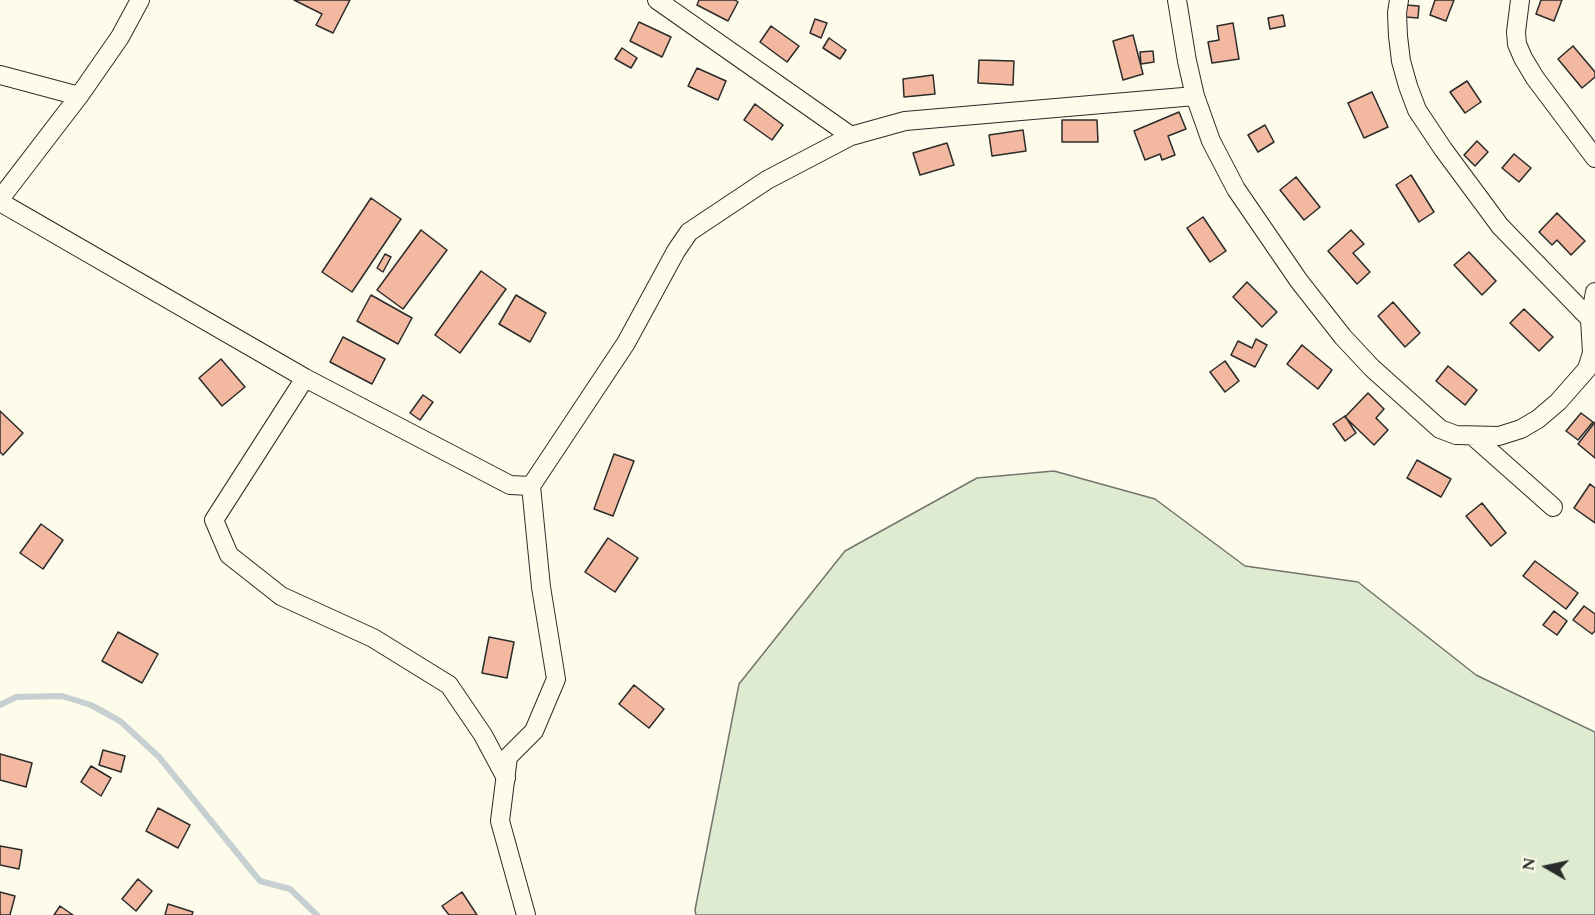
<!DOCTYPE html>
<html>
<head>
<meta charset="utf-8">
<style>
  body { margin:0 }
  #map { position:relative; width:1595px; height:915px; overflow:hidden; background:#fdfbea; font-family:Spectral,serif }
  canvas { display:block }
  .north { position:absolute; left:1517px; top:837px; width:60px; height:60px; -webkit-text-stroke:4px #fdfbea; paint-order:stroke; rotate:279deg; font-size:16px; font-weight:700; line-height:24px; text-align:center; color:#2b2b2b }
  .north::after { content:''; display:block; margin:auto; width:21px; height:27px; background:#2b2b2b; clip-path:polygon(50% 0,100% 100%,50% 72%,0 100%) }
</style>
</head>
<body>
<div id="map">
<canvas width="1595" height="915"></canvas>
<div class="north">N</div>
</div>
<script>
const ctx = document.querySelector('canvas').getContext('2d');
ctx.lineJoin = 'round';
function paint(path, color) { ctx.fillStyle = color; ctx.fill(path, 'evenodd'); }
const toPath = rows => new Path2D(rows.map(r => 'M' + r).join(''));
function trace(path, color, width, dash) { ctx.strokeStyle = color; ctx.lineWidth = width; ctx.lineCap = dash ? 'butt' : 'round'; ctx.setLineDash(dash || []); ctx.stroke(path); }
const green = toPath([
  [1054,471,1155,499,1245,566,1358,582,1476,675,1595,732,1595,915,696,915,695,910,739,684,845,551,977,478,1054,471]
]);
const stream = toPath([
  [0,705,16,697,62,696,91,705,120,721,159,757,260,881,290,889,317,915]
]);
const building = toPath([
  [294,0,350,0,333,33,316,25,322,14,294,0],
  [699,0,735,0,738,2,728,21,697,5,699,0],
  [1435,0,1454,0,1446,21,1430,15,1435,0],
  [1541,0,1562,0,1554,21,1536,14,1541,0],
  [1406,5,1419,6,1418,18,1406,17,1406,5],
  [1283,15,1285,26,1270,29,1268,18,1283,15],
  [815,19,827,23,821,38,810,33,815,19],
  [639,22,671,37,662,57,630,41,639,22],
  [1233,23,1239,59,1212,63,1208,42,1219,40,1217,26,1233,23],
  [771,26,799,46,787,62,760,42,771,26],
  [1133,35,1143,74,1123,80,1113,41,1133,35],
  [829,38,846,50,840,59,823,48,829,38],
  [1573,46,1595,72,1595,77,1582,88,1558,59,1573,46],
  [622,48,637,58,631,68,615,59,622,48],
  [1153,51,1154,62,1141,64,1140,52,1153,51],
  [979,60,1014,61,1013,85,978,83,979,60],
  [697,68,726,81,718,100,688,86,697,68],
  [933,75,935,94,904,97,903,79,933,75],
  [1467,81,1481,102,1465,113,1450,92,1467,81],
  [1372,92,1388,127,1364,138,1348,103,1372,92],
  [755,104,783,125,772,140,744,120,755,104],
  [1179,112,1186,129,1168,136,1175,155,1162,160,1160,154,1145,160,1134,131,1179,112],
  [1062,120,1097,120,1098,142,1062,142,1062,120],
  [1265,125,1274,142,1258,152,1248,135,1265,125],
  [1023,130,1026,151,992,156,989,135,1023,130],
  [1477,141,1488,152,1475,166,1464,155,1477,141],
  [947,143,954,165,920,175,913,153,947,143],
  [1514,154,1531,168,1519,182,1502,168,1514,154],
  [1411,175,1434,212,1419,222,1396,185,1411,175],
  [1296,177,1320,207,1304,220,1280,190,1296,177],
  [371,198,401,219,352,292,322,272,371,198],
  [1557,213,1585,241,1571,255,1557,240,1552,245,1539,232,1557,213],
  [1203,217,1226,251,1210,262,1187,228,1203,217],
  [421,230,447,250,403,309,377,290,421,230],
  [1351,230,1364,244,1353,253,1370,272,1357,284,1328,251,1351,230],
  [1469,252,1496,281,1482,295,1454,265,1469,252],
  [385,254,391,257,383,272,377,268,385,254],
  [481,271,506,289,460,353,435,335,481,271],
  [1247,282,1277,312,1262,327,1233,297,1247,282],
  [371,295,412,318,398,344,357,321,371,295],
  [516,295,546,313,530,342,499,324,516,295],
  [1393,302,1420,333,1405,347,1378,316,1393,302],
  [1524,309,1553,337,1539,351,1510,323,1524,309],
  [343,337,385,359,372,384,330,362,343,337],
  [1256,339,1267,345,1255,367,1231,355,1238,341,1252,348,1256,339],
  [1302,345,1332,370,1318,389,1287,364,1302,345],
  [221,359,245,387,222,406,199,378,221,359],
  [1225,361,1239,381,1225,392,1210,372,1225,361],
  [1448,366,1477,390,1465,405,1436,381,1448,366],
  [1368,393,1384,409,1376,418,1388,430,1374,445,1345,417,1368,393],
  [423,395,433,402,420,420,410,413,423,395],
  [0,411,23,433,3,455,0,452,0,411],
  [1581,413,1593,422,1578,440,1566,431,1581,413],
  [1345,416,1356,433,1345,441,1333,424,1345,416],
  [1595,422,1595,458,1578,444,1595,422],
  [614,454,634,461,613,516,594,509,614,454],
  [1417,460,1451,479,1441,497,1407,478,1417,460],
  [1590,484,1595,488,1595,523,1574,508,1590,484],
  [1482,503,1506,533,1491,546,1466,516,1482,503],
  [41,524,63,540,43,569,20,553,41,524],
  [608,538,638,558,615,592,585,572,608,538],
  [1535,561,1578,593,1566,609,1523,576,1535,561],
  [1584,606,1595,614,1595,631,1592,634,1573,620,1584,606],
  [1554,611,1567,621,1557,635,1543,625,1554,611],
  [118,632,158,654,142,683,102,661,118,632],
  [489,637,514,642,507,678,482,673,489,637],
  [634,685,664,709,649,728,619,704,634,685],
  [103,750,125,756,121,772,99,765,103,750],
  [0,754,32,763,26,787,0,780,0,754],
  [91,766,111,778,101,796,81,782,91,766],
  [158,808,190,825,178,848,146,831,158,808],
  [0,846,22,850,19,869,0,865,0,846],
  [138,879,152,891,136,911,122,899,138,879],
  [0,892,15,896,10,915,0,915,0,892],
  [462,892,477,915,449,915,442,906,462,892],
  [168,904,193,912,192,915,165,915,168,904],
  [60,906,73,915,54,915,60,906]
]);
const street = toPath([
  [657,0,851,136,905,121,1195,96],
  [1177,0,1187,61,1195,96,1211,141,1236,189,1299,281,1343,337,1372,368,1440,429,1456,435,1499,436,1521,429,1538,419,1558,402,1587,369,1592,353,1590,319,1595,292],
  [1399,0,1397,13,1398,36,1401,61,1408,86,1417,110,1443,149,1500,226,1590,319],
  [1520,0,1516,32,1517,44,1523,58,1535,78,1595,158],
  [0,75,79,96],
  [0,199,79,96,120,37,140,0],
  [0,202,305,378,510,485,531,486,626,343,676,251,689,232,767,180,851,136],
  [305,378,214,520,229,555,281,596,373,638,449,685,483,735,506,778],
  [1474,437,1553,507],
  [526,915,500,821,508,757,534,731,556,679,541,587,531,486]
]);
paint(green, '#deebd1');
trace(green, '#74746e', 1.5);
trace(stream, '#c7d0d0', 6);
paint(building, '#f2b8a0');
trace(building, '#2b2b2b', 1.5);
trace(street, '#2b2b2b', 20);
trace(street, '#fdfbea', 18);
</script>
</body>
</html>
